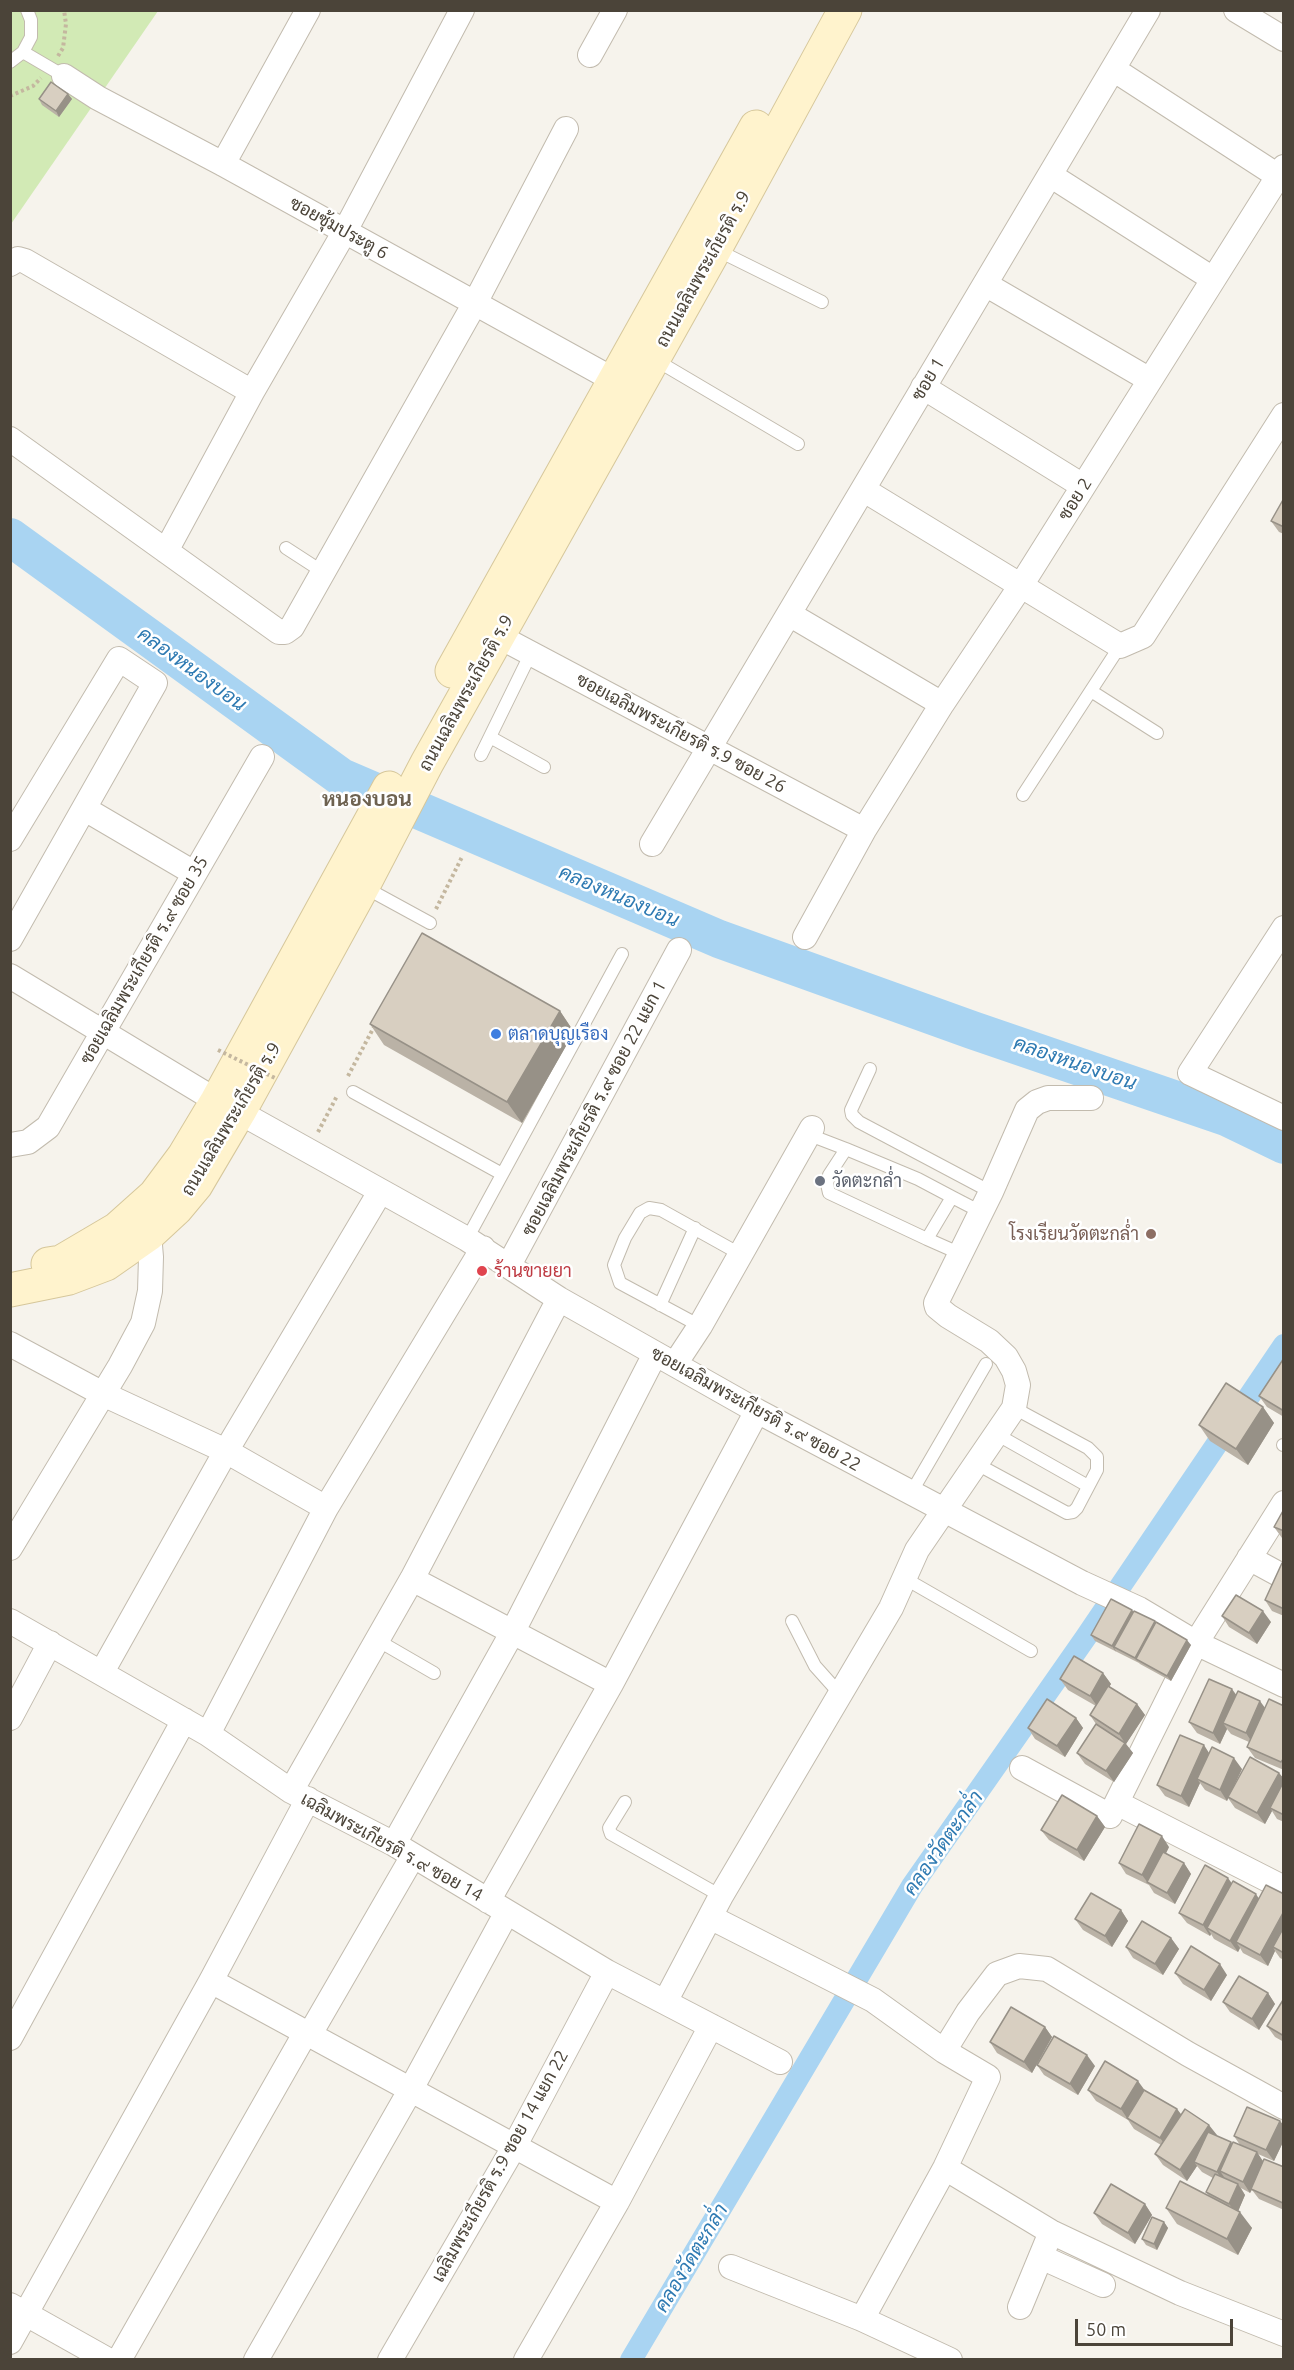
<!DOCTYPE html>
<html>
<head>
<meta charset="utf-8">
<style>
  body { margin:0 }
  #map { position:relative; width:1294px; height:2370px; overflow:hidden; background:#f6f3ec; font-family:Ubuntu,sans-serif }
  canvas { display:block }
  .frame { position:absolute; inset:0; border:12px solid #4b4439; pointer-events:none }
  .scale { position:absolute; left:1075px; top:2319px; width:158px; height:27px; box-sizing:border-box; border:3px solid #4b4439; border-top:0; padding-left:8px; font-size:18px; line-height:21px; white-space:nowrap; color:#4b4439; -webkit-text-stroke:4px #fff; paint-order:stroke }
</style>
</head>
<body>
<div id="map">
<canvas width="1294" height="2370"></canvas>
<div class="frame"></div>
<div class="scale">50 m</div>
</div>
<script>
const ctx = document.querySelector('canvas').getContext('2d');
ctx.lineJoin = 'round';
function paint(path, color) { ctx.fillStyle = color; ctx.fill(path, 'evenodd'); }
const toPath = rows => new Path2D(rows.map(r => 'M' + r).join(''));
function trace(path, color, width, dash) { ctx.strokeStyle = color; ctx.lineWidth = width; ctx.lineCap = dash ? 'butt' : 'round'; ctx.setLineDash(dash || []); ctx.stroke(path); }
function label(font, color, halo, rows, align = 'center') {
  ctx.font = font + ' Ubuntu,Sarabun,sans-serif'; ctx.lineWidth = 5; ctx.setLineDash([]); ctx.textBaseline = 'middle'; ctx.strokeStyle = halo; ctx.fillStyle = color; for (const [text, x, y, turn = 0] of rows) {
    ctx.save(); ctx.translate(x, y); ctx.rotate((+turn || 0) * Math.PI / 180); ctx.textAlign = isNaN(turn) ? turn : align; if (halo) ctx.strokeText(text, 0, 0); ctx.fillText(text, 0, 0); ctx.restore();
  }
}
const green = toPath([
  [11,11,158,11,11,224]
]);
const canal = toPath([
  [631,2360,912,1886,1086,1637,1284,1345]
]);
const river = toPath([
  [10,537,341,777,719,939,972,1030,1226,1117,1284,1145]
]);
const path = toPath([
  [58,56,63,48,66,24,64,10],
  [10,96,33,86,41,78],
  [436,909,462,857],
  [348,1076,375,1025],
  [318,1132,337,1096]
]);
const lane = toPath([
  [23,52,64,76],
  [10,62,23,52,31,37,31,20,27,10],
  [715,249,822,302],
  [654,359,798,444],
  [286,548,323,572],
  [1091,691,1157,733],
  [490,737,544,767],
  [481,755,531,653],
  [1023,795,1120,646],
  [364,887,430,923],
  [870,1069,851,1110,852,1115,859,1122,991,1192],
  [353,1092,502,1174],
  [807,1134,846,1149,918,1179,952,1197,927,1239,829,1193,827,1184,829,1175,846,1149],
  [952,1197,981,1212],
  [467,1239,622,954],
  [927,1239,961,1254],
  [660,1305,695,1228],
  [700,1326,620,1283,614,1265,625,1238,640,1213,649,1208,661,1210,740,1254],
  [996,1434,1088,1486],
  [1283,1445,1284,1445],
  [975,1463,1067,1513,1073,1512,1077,1508,1097,1470,1097,1457,1088,1448,1014,1408],
  [911,1493,986,1364],
  [904,1578,1031,1651],
  [792,1621,815,1666,840,1694],
  [377,1640,434,1673],
  [625,1802,609,1828,611,1834,721,1896]
]);
const street = toPath([
  [1236,10,1284,39],
  [590,55,615,10],
  [1113,69,1278,176],
  [64,76,98,98,223,164,614,380],
  [223,164,308,10],
  [1050,175,1213,279],
  [10,264,18,259,25,261,252,392],
  [985,284,1150,380],
  [923,387,1083,486],
  [10,439,279,632,285,632,292,627,475,303,566,129],
  [864,490,1120,646,1143,636,1284,415],
  [166,551,252,392,345,231,462,10],
  [789,614,942,704],
  [498,636,864,830],
  [85,809,194,873],
  [10,839,119,659,155,683,10,939],
  [652,844,1148,10],
  [1284,928,1190,1073,1284,1118],
  [805,937,864,830,942,704,1020,587,1284,167],
  [10,976,217,1101],
  [239,1112,467,1239,559,1299,757,1411,1082,1583,1139,1609,1196,1643,1284,1685],
  [10,1145,28,1142,48,1127,262,757],
  [509,1265,679,950],
  [10,1344,103,1394,226,1451,326,1508],
  [675,1364,700,1326,812,1128],
  [10,1548,120,1366,143,1323,150,1291,151,1257,149,1234],
  [1249,1558,1284,1577],
  [412,1579,611,1684],
  [10,1621,208,1734,291,1791,394,1844,607,1972,780,2062],
  [102,1672,226,1451,380,1192],
  [10,1718,50,1643],
  [208,1734,326,1508,483,1248],
  [1022,1768,1110,1816,1196,1643,1284,1503],
  [291,1791,412,1579,559,1299],
  [1117,1803,1284,1888],
  [394,1844,512,1633,655,1354],
  [488,1901,611,1684,757,1411],
  [710,1917,873,2000,944,2051,988,2077,945,2168,862,2319],
  [211,1981,617,2202],
  [665,2002,721,1896,891,1608,917,1550,1014,1408,1018,1385,1014,1371,1006,1357,989,1341,948,1316,937,1307,936,1303,991,1192,1027,1110,1037,1102,1048,1098,1091,1098],
  [310,2034,413,1856],
  [10,2038,184,1720],
  [944,2051,968,2012,997,1974,1019,1966,1047,1969,1188,2054,1284,2107],
  [945,2168,1051,2232,1180,2293,1284,2334],
  [1041,2257,1103,2285],
  [731,2267,862,2319,950,2360],
  [10,2305,108,2360],
  [1020,2307,1051,2232],
  [10,2342,211,1981,308,1799],
  [119,2360,306,2032],
  [256,2360,411,2089,507,1912],
  [390,2360,514,2147,607,1972],
  [526,2360,617,2202,711,2026]
]);
const secondary = toPath([
  [452,671,756,127],
  [48,1264,61,1262,117,1229,155,1195,184,1156,217,1101,389,788],
  [10,1290,69,1278,106,1264,149,1234,176,1209,196,1185,239,1112,363,886,427,763,715,249,845,10]
]);
const pathBridge = toPath([
  [218,1050,275,1078]
]);
const wall = toPath([
  [68,94,72,99,59,117,42,105,39,99],
  [1284,498,1284,534,1279,532,1271,521],
  [560,1011,574,1032,522,1123,384,1045,370,1024],
  [1284,1358,1284,1417,1267,1407,1259,1396],
  [1263,1407,1274,1423,1248,1465,1210,1441,1199,1425],
  [1284,1509,1284,1538,1282,1538,1274,1527],
  [1284,1564,1284,1616,1272,1611,1265,1600],
  [1132,1610,1133,1612,1156,1623,1191,1645,1171,1681,1140,1664,1139,1663,1095,1641,1091,1635],
  [1222,1616,1271,1622,1257,1644,1229,1627],
  [1103,1673,1111,1684,1109,1687,1137,1704,1145,1715,1126,1744,1133,1753,1114,1782,1085,1764,1077,1753,1096,1724,1090,1715,1096,1706,1068,1690,1060,1679],
  [1237,1695,1265,1708,1284,1706,1284,1770,1255,1758,1247,1747,1249,1742,1231,1734,1227,1729,1220,1744,1197,1733,1189,1722],
  [1076,1718,1083,1728,1065,1757,1035,1739,1028,1728],
  [1209,1753,1242,1769,1234,1785,1279,1773,1284,1779,1284,1822,1277,1819,1272,1811,1265,1824,1235,1808,1228,1798,1227,1801,1205,1790,1200,1783,1189,1807,1165,1796,1157,1785],
  [1097,1816,1105,1827,1084,1861,1049,1840,1041,1830],
  [1169,1847,1166,1853,1184,1863,1191,1874,1175,1904,1154,1893,1149,1885,1126,1874,1119,1863],
  [1232,1883,1259,1898,1284,1894,1284,1960,1280,1958,1275,1951,1268,1966,1243,1953,1240,1948,1238,1952,1214,1939,1211,1934,1210,1936,1187,1923,1179,1913],
  [1121,1910,1128,1921,1112,1947,1083,1930,1075,1919],
  [1171,1938,1179,1949,1163,1975,1133,1958,1126,1947],
  [1175,1973,1227,1975,1211,2001,1183,1984],
  [1268,1993,1275,2004,1259,2030,1230,2012,1223,2002],
  [1284,2000,1284,2042,1275,2037,1267,2026],
  [1045,2027,1052,2037,1032,2073,997,2053,990,2042],
  [1037,2065,1095,2066,1078,2095,1044,2075],
  [1088,2090,1144,2090,1177,2109,1181,2114,1217,2136,1231,2142,1232,2144,1240,2145,1234,2136,1280,2121,1284,2126,1284,2140,1274,2161,1258,2154,1263,2161,1284,2167,1284,2210,1259,2199,1252,2190,1250,2193,1241,2188,1245,2195,1238,2211,1252,2228,1238,2255,1177,2224,1166,2208,1209,2196,1206,2192,1213,2178,1202,2172,1197,2166,1187,2181,1163,2165,1155,2154,1161,2145,1134,2129,1128,2120,1096,2101],
  [1145,2204,1152,2215,1135,2244,1102,2224,1094,2213],
  [1164,2222,1168,2228,1157,2250,1146,2245,1142,2239]
]);
const shadedWall = toPath([
  [68,94,72,99,59,117,56,111],
  [560,1011,574,1032,522,1123,507,1102],
  [1263,1407,1274,1423,1248,1465,1236,1449],
  [1132,1610,1136,1615,1114,1647,1116,1652,1112,1646],
  [1263,1611,1271,1622,1257,1644,1249,1633],
  [1155,1621,1158,1627,1136,1659,1139,1663,1135,1658],
  [1187,1640,1191,1645,1171,1681,1167,1676],
  [1103,1673,1111,1684,1097,1706,1090,1696],
  [1232,1689,1240,1700,1223,1723,1227,1729,1220,1744,1213,1733],
  [1260,1701,1268,1712,1253,1744,1246,1733],
  [1137,1704,1145,1715,1126,1744,1133,1753,1114,1782,1106,1771,1125,1743,1119,1734],
  [1076,1718,1083,1728,1065,1757,1057,1746],
  [1204,1745,1211,1756,1197,1779,1200,1783,1189,1807,1181,1796],
  [1234,1758,1242,1769,1227,1801,1220,1790],
  [1279,1773,1284,1779,1284,1790,1270,1808,1272,1811,1265,1824,1257,1813],
  [1097,1816,1105,1827,1084,1861,1077,1850],
  [1162,1836,1169,1847,1151,1884,1148,1883,1142,1875],
  [1184,1863,1191,1874,1175,1904,1167,1893],
  [1228,1878,1236,1889,1207,1928,1211,1934,1210,1936,1203,1925],
  [1256,1894,1263,1905,1236,1942,1240,1948,1238,1952,1230,1941],
  [1121,1910,1128,1921,1112,1947,1105,1936],
  [1284,1911,1284,1936,1273,1947,1275,1951,1268,1966,1260,1955],
  [1171,1938,1179,1949,1163,1975,1155,1964],
  [1220,1964,1227,1975,1211,2001,1204,1990],
  [1268,1993,1275,2004,1259,2030,1252,2019],
  [1045,2027,1052,2037,1032,2073,1024,2062],
  [1087,2055,1095,2066,1078,2095,1070,2084],
  [1138,2081,1146,2092,1127,2118,1121,2109],
  [1177,2109,1185,2120,1168,2148,1160,2138],
  [1280,2121,1284,2126,1284,2140,1274,2161,1266,2150],
  [1209,2125,1217,2135,1199,2164,1194,2162,1197,2166,1187,2181,1180,2170],
  [1231,2142,1238,2153,1220,2171,1226,2180,1224,2183,1217,2172],
  [1257,2152,1264,2163,1250,2193,1243,2182],
  [1238,2184,1245,2195,1237,2214,1229,2204],
  [1145,2204,1152,2215,1135,2244,1128,2233],
  [1240,2212,1252,2228,1238,2255,1227,2239],
  [1164,2222,1168,2228,1157,2250,1154,2244]
]);
const building = toPath([
  [51,82,68,94,56,111,39,99,51,82],
  [1284,498,1284,527,1271,521,1284,498],
  [422,933,560,1011,507,1102,370,1024,422,933],
  [1284,1358,1284,1411,1259,1396,1284,1358],
  [1226,1383,1263,1407,1236,1449,1199,1425,1226,1383],
  [1284,1509,1284,1531,1274,1527,1284,1509],
  [1282,1563,1284,1564,1284,1609,1265,1600,1282,1563],
  [1236,1595,1263,1611,1249,1633,1222,1616,1236,1595],
  [1111,1599,1132,1610,1112,1646,1091,1635,1111,1599],
  [1134,1611,1155,1621,1135,1658,1114,1647,1134,1611],
  [1156,1622,1187,1640,1167,1676,1136,1659,1156,1622],
  [1074,1656,1103,1673,1090,1696,1060,1679,1074,1656],
  [1209,1679,1232,1689,1213,1733,1189,1722,1209,1679],
  [1108,1686,1137,1704,1119,1734,1090,1715,1108,1686],
  [1238,1691,1260,1701,1246,1733,1223,1723,1238,1691],
  [1047,1699,1076,1718,1057,1746,1028,1728,1047,1699],
  [1269,1699,1284,1706,1284,1758,1281,1762,1247,1747,1269,1699],
  [1096,1724,1125,1743,1106,1771,1077,1753,1096,1724],
  [1180,1735,1204,1745,1181,1796,1157,1785,1180,1735],
  [1212,1747,1234,1758,1220,1790,1197,1779,1212,1747],
  [1250,1757,1279,1773,1257,1813,1228,1797,1250,1757],
  [1284,1781,1284,1815,1270,1808,1284,1781],
  [1062,1795,1097,1816,1077,1850,1041,1830,1062,1795],
  [1139,1824,1162,1836,1142,1875,1119,1863,1139,1824],
  [1163,1852,1184,1863,1167,1893,1147,1882,1163,1852],
  [1205,1865,1228,1878,1203,1925,1179,1913,1205,1865],
  [1233,1881,1256,1894,1230,1941,1207,1928,1233,1881],
  [1266,1885,1284,1894,1284,1911,1260,1955,1236,1942,1266,1885],
  [1091,1893,1121,1910,1105,1936,1075,1919,1091,1893],
  [1142,1921,1171,1938,1155,1964,1126,1947,1142,1921],
  [1284,1927,1284,1953,1273,1947,1284,1927],
  [1191,1946,1220,1964,1204,1990,1175,1973,1191,1946],
  [1239,1976,1268,1993,1252,2019,1223,2002,1239,1976],
  [1283,2000,1284,2000,1284,2036,1267,2026,1283,2000],
  [1011,2007,1045,2027,1024,2062,990,2042,1011,2007],
  [1054,2036,1087,2055,1070,2084,1037,2065,1054,2036],
  [1105,2061,1138,2081,1121,2109,1088,2090,1105,2061],
  [1144,2090,1177,2109,1160,2138,1127,2118,1144,2090],
  [1247,2107,1280,2121,1266,2150,1234,2136,1247,2107],
  [1185,2109,1209,2125,1180,2170,1155,2154,1185,2109],
  [1208,2132,1231,2142,1217,2172,1194,2162,1208,2132],
  [1233,2142,1257,2152,1243,2182,1220,2171,1233,2142],
  [1264,2159,1284,2167,1283,2203,1251,2189,1264,2159],
  [1215,2174,1238,2184,1229,2204,1206,2192,1215,2174],
  [1180,2181,1240,2212,1227,2239,1166,2208,1180,2181],
  [1111,2184,1145,2204,1128,2233,1094,2213,1111,2184],
  [1152,2217,1164,2222,1154,2244,1142,2239,1152,2217]
]);
const markers = [
  [496,1034,6,"#3f7fe0"],
  [820,1181,6,"#6b7280"],
  [1151,1234,6,"#8d6e63"],
  [482,1271,6,"#e0444e"]
];
const streetNames = [
  ["ซอยซุ้มประตู 6",339,228,29],
  ["ถนนเฉลิมพระเกียรติ ร.9",703,269,-61],
  ["ซอย 1",928,379,-59],
  ["ซอย 2",1075,499,-58],
  ["ถนนเฉลิมพระเกียรติ ร.9",466,693,-61],
  ["ซอยเฉลิมพระเกียรติ ร.9 ซอย 26",681,733,28],
  ["ซอยเฉลิมพระเกียรติ ร.๙ ซอย 35",144,960,-60],
  ["ซอยเฉลิมพระเกียรติ ร.๙ ซอย 22 แยก 1",594,1108,-62],
  ["ถนนเฉลิมพระเกียรติ ร.9",231,1119,-59],
  ["ซอยเฉลิมพระเกียรติ ร.๙ ซอย 22",756,1409,29],
  ["เฉลิมพระเกียรติ ร.๙ ซอย 14",392,1847,29],
  ["เฉลิมพระเกียรติ ร.9 ซอย 14 แยก 22",500,2166,-61]
];
const shopNames = [
  ["ตลาดบุญเรือง",508,1034]
];
const worshipNames = [
  ["วัดตะกล่ำ",832,1181]
];
const educationNames = [
  ["โรงเรียนวัดตะกล่ำ",1139,1234]
];
const healthNames = [
  ["ร้านขายยา",494,1271]
];
const waterNames = [
  ["คลองหนองบอน",192,669,36],
  ["คลองหนองบอน",619,896,23],
  ["คลองหนองบอน",1075,1063,19],
  ["คลองวัดตะกล่ำ",943,1843,-55],
  ["คลองวัดตะกล่ำ",691,2258,-59]
];
const quarterNames = [
  ["หนองบอน",367,799]
];
paint(green, '#d2eab5');
trace(canal, '#a9d4f2', 22);
trace(river, '#a9d4f2', 38);
trace(lane, '#c2bbae', 14);
trace(street, '#c2bbae', 26);
trace(secondary, '#d6c79b', 35);
trace(path, '#c4b79f', 4, [3, 3]);
trace(lane, '#fff', 12);
trace(street, '#fff', 24);
trace(secondary, '#fff3cd', 33);
trace(pathBridge, '#c4b79f', 4, [3, 3]);
paint(wall, '#bab2a6');
paint(shadedWall, '#979187');
paint(building, '#d8cfc1');
trace(building, '#979187', 1.5);
for (const [x, y, r, color] of markers) { const dot = new Path2D(); dot.arc(x, y, r, 0, 2 * Math.PI); ctx.fillStyle = color; ctx.fill(dot); trace(dot, '#fff', 2); }
label('18px', '#4b4439', '#fff', streetNames);
label('18px', '#366cbe', '#fff', shopNames, 'left');
label('18px', '#5b616d', '#fff', worshipNames, 'left');
label('18px', '#785e54', '#fff', educationNames, 'right');
label('18px', '#be3a42', '#fff', healthNames, 'left');
label('italic 20px', '#2e7ab2', '#fff', waterNames);
label('bold 21px', '#6e6250', '#fff', quarterNames);
</script>
</body>
</html>
